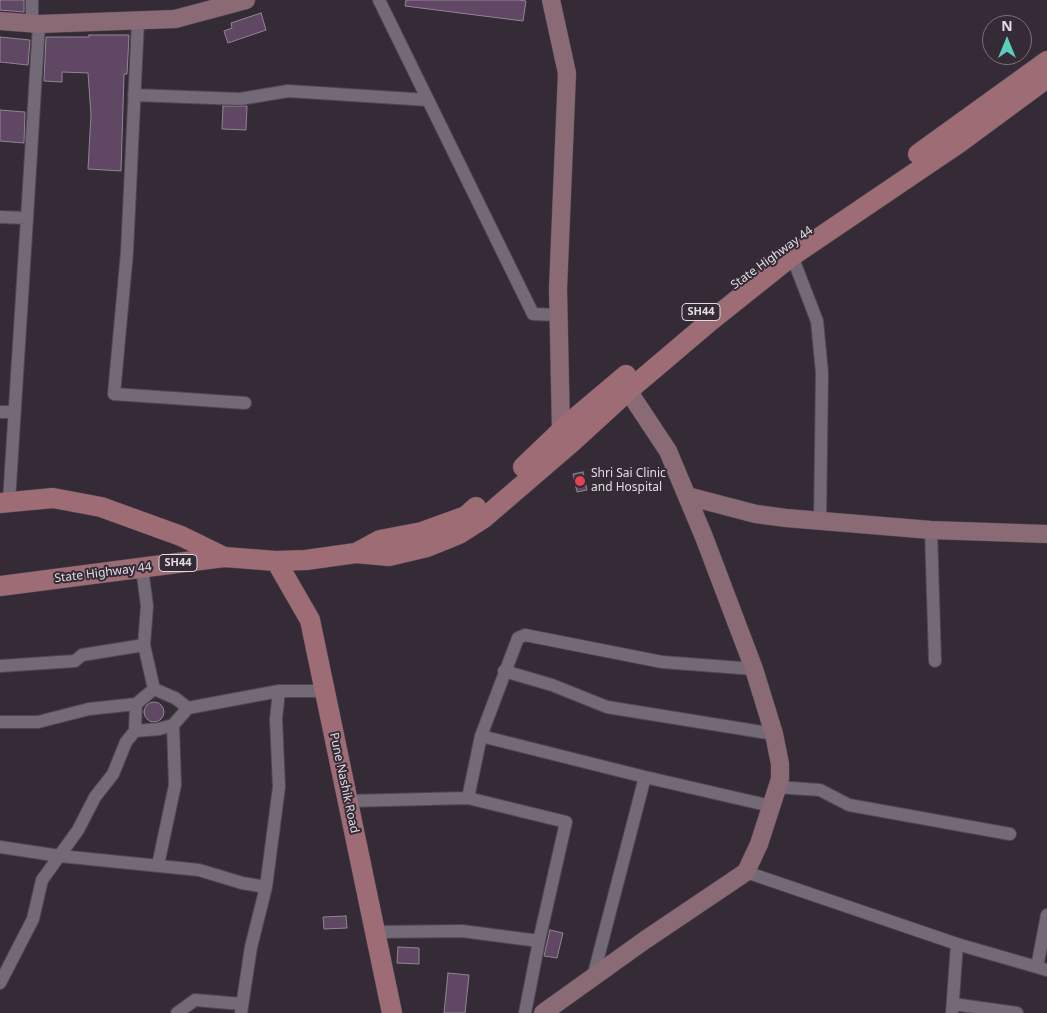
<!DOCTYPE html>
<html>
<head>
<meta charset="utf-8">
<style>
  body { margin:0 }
  #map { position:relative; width:1047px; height:1013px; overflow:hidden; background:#352b37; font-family:"Noto Sans",sans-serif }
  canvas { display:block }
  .north { position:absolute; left:982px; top:15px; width:50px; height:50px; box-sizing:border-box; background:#352b37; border:1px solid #7a717b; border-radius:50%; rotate:0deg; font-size:14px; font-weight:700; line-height:20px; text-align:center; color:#e1dbe2 }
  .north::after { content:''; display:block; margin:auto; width:18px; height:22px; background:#5bcebb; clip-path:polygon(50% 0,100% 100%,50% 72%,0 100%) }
</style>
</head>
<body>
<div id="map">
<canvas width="1047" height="1013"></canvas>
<div class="north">N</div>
</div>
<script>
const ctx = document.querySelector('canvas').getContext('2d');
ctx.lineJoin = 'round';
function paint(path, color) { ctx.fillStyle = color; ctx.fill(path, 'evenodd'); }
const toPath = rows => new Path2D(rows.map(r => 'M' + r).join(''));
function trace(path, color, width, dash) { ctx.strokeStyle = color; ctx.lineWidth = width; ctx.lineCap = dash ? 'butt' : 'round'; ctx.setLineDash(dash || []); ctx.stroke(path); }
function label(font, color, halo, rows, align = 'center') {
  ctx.font = font + ' "Noto Sans",sans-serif'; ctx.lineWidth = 4; ctx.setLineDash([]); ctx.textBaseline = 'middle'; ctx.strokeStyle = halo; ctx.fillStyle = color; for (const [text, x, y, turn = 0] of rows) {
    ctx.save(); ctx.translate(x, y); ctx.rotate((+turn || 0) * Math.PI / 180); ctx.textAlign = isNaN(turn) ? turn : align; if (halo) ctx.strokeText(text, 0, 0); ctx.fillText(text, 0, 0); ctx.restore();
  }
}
const building = toPath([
  [0,0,24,0,24,12,0,10,0,0],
  [406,0,519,0,526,1,523,21,405,6,406,0],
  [261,13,266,30,228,43,224,31,232,28,231,23,261,13],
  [89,35,129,35,127,74,124,74,121,171,88,169,91,115,88,73,62,72,62,82,44,81,46,37,89,37,89,35],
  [0,37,30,40,28,65,0,62,0,37],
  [223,106,247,106,246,130,222,129,223,106],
  [0,110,25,112,24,143,0,141,0,110],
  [583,472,587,490,577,492,573,474,583,472],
  '144 712a10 10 0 1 1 20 0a10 10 0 1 1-20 0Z',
  [346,916,347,928,324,929,323,917,346,916],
  [550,930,563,933,557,958,544,956,550,930],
  [398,947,419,948,419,964,397,963,398,947],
  [448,973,469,975,465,1013,444,1013,448,973]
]);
const street = toPath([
  [32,0,32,24],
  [379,0,533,314,558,315],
  [138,21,127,252,114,394,245,403],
  [134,95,240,99,288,91,428,100],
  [0,217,27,218,39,24],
  [792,256,817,321,822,373,820,521],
  [0,412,14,412],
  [9,501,27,218],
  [931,530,935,661],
  [142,568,147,606,144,645,154,689,175,698,188,708],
  [0,666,75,661,82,655,144,645],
  [504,671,552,685,607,707,774,734],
  [0,722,38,722,89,709,136,704],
  [135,731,136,704,154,689],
  [481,736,645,777,771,806],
  [777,787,820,790,849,805,1010,834],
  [468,798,481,736,518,638,525,635,662,662,754,669],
  [348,801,468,798,566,822,539,941,525,1013],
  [0,847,60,856,199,870,242,883,266,887,279,787,276,719,279,691,325,691],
  [158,865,175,785,173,725],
  [746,872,957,944,1047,970],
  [375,932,462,931,539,941],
  [1037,967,1047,915],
  [593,977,645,777],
  [0,983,33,919,42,880,78,830,95,797,113,774,126,742,135,731,159,729,173,725,188,708,279,691],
  [953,1004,1017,1013],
  [177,1013,195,1000,242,1004],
  [241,1013,251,947,266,887],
  [952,1013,957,944]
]);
const secondary = toPath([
  [551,0,567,73,558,289,561,431,566,438],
  [0,21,39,24,175,19,246,0],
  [687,496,756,514,786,518,931,530,1047,534],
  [543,1013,645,940,746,872,759,844,780,779,780,764,774,734,754,669,704,537,668,451,621,380]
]);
const primary = toPath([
  [918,154,1047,61],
  [523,467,568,424,626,375],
  [0,503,53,498,101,507,181,536,224,557],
  [356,553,380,540,422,532,466,516,476,507],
  [276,561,310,620,392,1013],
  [0,586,224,557,276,561,306,560,356,553,389,556,427,547,459,534,484,518,570,444,629,390,708,323,792,256,959,143,1047,78]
]);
const markers = [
  [580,481,6,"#e0444e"]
];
const shields = [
  [701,312,38],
  [178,563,38]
];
const shieldNames = [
  ["SH44",701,312],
  ["SH44",178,563]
];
const streetNames = [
  ["State Highway 44",772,258,-36],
  ["State Highway 44",103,573,-7],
  ["Pune Nashik Road",344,783,78]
];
const poiNames = [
  ["Shri Sai Clinic",591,474],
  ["and Hospital",591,488]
];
paint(building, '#604764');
trace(building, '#918593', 1);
trace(street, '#4f4751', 14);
trace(secondary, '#4f4751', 19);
trace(primary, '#4f4751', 21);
trace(street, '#746976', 12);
trace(secondary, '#896a75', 18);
trace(primary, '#9d6c74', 20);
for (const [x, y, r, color] of markers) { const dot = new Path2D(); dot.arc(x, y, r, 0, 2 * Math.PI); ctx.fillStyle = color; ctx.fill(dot); trace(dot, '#352b37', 2); }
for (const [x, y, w] of shields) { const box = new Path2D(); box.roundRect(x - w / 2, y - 8.5, w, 17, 4); ctx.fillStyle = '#352b37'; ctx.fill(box); trace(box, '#e1dbe2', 1); }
label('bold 11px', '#e1dbe2', null, shieldNames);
label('12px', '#e1dbe2', '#352b37', streetNames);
label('12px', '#e1dbe2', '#352b37', poiNames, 'left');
</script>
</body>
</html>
